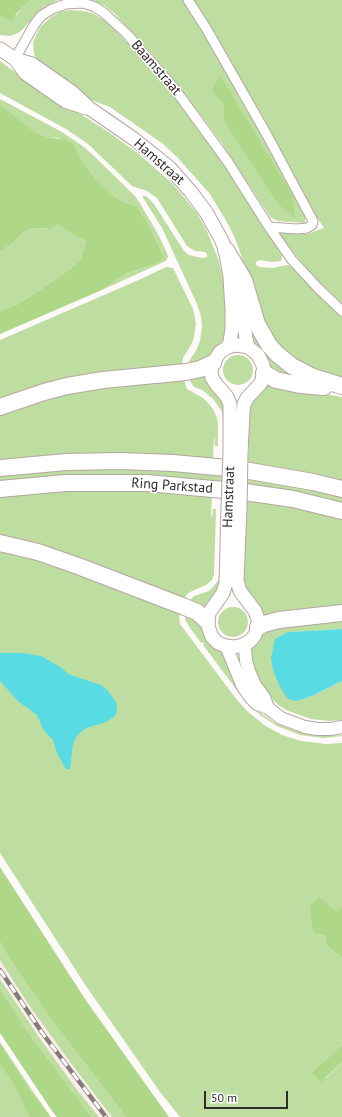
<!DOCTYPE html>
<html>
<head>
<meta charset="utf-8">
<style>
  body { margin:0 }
  #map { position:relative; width:342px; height:1117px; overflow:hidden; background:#fefaf9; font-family:"PT Sans",sans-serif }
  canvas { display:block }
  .scale { position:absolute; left:204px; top:1091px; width:84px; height:18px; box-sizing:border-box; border:2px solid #312a28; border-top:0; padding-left:5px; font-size:12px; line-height:14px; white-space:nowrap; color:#312a28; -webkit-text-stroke:3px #fff; paint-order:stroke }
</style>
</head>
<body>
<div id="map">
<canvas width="342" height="1117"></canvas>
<div class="scale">50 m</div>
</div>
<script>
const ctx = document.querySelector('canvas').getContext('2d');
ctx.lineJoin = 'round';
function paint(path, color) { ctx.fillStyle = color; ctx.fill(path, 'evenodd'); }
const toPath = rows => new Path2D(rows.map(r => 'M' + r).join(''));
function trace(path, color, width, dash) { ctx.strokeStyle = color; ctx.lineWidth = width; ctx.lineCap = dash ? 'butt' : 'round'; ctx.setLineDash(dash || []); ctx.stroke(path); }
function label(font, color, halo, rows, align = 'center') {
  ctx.font = font + ' "PT Sans",sans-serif'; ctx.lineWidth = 3; ctx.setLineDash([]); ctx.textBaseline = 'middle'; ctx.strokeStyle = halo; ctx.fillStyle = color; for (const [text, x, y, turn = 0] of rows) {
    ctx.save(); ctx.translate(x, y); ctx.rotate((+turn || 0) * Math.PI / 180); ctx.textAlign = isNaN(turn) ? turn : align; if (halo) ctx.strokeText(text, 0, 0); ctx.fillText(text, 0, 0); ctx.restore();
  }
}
const built = toPath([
  [0,960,28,1004,70,1062,112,1117,99,1117,78,1091,41,1040,0,979]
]);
const green = toPath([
  [31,0,58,0,52,3,41,9,23,29,18,33,10,36,0,35,0,15,4,18,17,15,21,8],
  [92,0,185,0,230,76,240,99,256,125,272,148,275,156,277,163,281,171,305,210,305,223,278,221,270,217,221,142,173,79,152,54,114,13,105,6],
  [194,0,342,0,342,304,310,273,281,236,281,233,307,234,324,228,306,201,283,157],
  [70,10,83,11,92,13,104,20,118,33,145,61,168,88,215,150,265,230,282,255,282,258,281,261,272,262,259,260,256,262,256,265,260,267,273,268,286,265,291,266,314,291,342,317,342,382,302,368,268,337,239,249,234,236,225,219,210,194,177,157,163,144,110,107,86,98,37,61,34,54,33,42,40,27,51,17,60,12],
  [0,61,19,75,107,131,139,154,173,184,197,213,206,229,219,261,226,295,226,336,224,339,205,361,189,364,189,361,196,351,200,341,202,326,201,316,197,304,162,228,142,196,146,196,154,204,184,251,189,255,202,258,207,257,207,254,205,252,195,251,187,246,157,198,147,191,132,186,88,144,66,129,0,93],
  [0,99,62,132,84,147,94,156,135,196,141,205,158,234,167,253,168,257,166,261,102,290,127,273,152,265,162,253,153,233,137,206,123,202,114,196,95,178,80,158,75,146,59,138,47,137,35,132,0,104],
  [57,224,77,237,86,241,80,260,70,269,31,296,18,304,0,311,0,252,13,243,24,232,29,229,37,228,46,229],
  [166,267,173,268,193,309,196,323,194,337,191,345,183,358,182,364,183,368,0,403,0,340,141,279],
  [250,317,292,372,294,380,271,369,250,337],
  '223 370a15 15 0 1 1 30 0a15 15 0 1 1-30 0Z',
  [207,375,225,406,224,421,221,410,213,399,202,390,194,387,190,381,190,377],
  [184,376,185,384,187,389,203,398,208,403,213,409,217,418,218,424,218,446,215,446,215,438,214,438,213,459,0,462,0,410,47,395],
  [266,384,342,397,342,482,248,464,249,442,246,437,248,407],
  [138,468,251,476,342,494,342,504,271,489,0,484,0,473,29,470],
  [150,488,212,494,211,516,212,518,213,509,216,509,214,575,212,580,206,585,190,592,186,595,184,602,0,540,0,495,66,489],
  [247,498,342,516,342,609,264,618,261,608,257,602,247,592,242,580],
  [0,548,38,557,181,609,179,617,180,624,237,700,248,712,257,719,264,725,282,735,301,741,326,744,342,743,342,906,337,912,325,935,326,945,342,958,342,1045,313,1073,326,1078,342,1062,342,1117,180,1117,160,1092,86,986,0,853],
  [220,573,221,588,204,610,189,604,191,599,194,596,209,591,214,586,219,579],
  '218 622a15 15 0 1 1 30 0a15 15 0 1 1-30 0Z',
  [187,611,193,615,224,654,252,705,259,712,275,723,295,731,312,735,330,736,342,735,342,736,324,738,300,735,277,726,260,715,242,697,203,645,204,643,203,642,201,643,190,628,185,620],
  [342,618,342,629,288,632,297,701,312,696,342,681,342,720,329,721,311,719,286,710,277,704,262,688,250,661,251,650,265,630],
  [0,942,9,958,50,1018,126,1117,112,1117,70,1062,28,1004,0,960],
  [0,979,41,1040,78,1091,99,1117,92,1117,25,1028,0,988],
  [0,1042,34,1093,51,1117,0,1117]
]);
const forest = toPath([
  [0,0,31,0,21,8,11,21,4,18,0,15],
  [220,75,293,196,295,219,278,204,224,121,224,104,212,91],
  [0,104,35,132,47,137,67,140,75,146,80,158,95,178,114,196,123,202,137,206,153,233,162,253,163,256,161,260,152,265,127,273,102,290,0,334,0,311,18,304,31,296,70,269,80,260,86,241,77,237,57,224,50,229,37,228,29,229,24,232,13,243,0,252],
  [0,867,85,999,169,1117,126,1117,50,1018,9,958,0,942],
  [319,897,337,912,342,906,342,958,326,945,325,935,315,933,312,926,310,906],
  [0,988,25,1028,92,1117,57,1117,52,1111,0,1033],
  [0,1044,30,1091,50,1117,30,1117,15,1086,0,1063],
  [342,1045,342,1062,321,1082,312,1073]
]);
const water = toPath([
  [342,629,342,681,312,696,297,701,288,699,280,687,273,670,271,658,275,639,288,632],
  [0,653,22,653,41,656,62,668,68,674,101,685,108,691,116,702,117,712,114,717,106,722,86,728,81,732,77,736,73,744,70,769,66,769,57,753,53,740,43,729,37,715,19,702,0,681]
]);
const minor = toPath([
  [188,0,206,28,267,135,313,221,312,225,307,228,297,229,269,227],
  [15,59,34,25,41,16,52,9,66,4,83,3,95,7,104,13,127,34,174,88,228,162,269,227,292,260,319,289,342,311]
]);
const tertiary = toPath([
  [246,643,245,649,246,661,249,671,255,685,264,697,268,708],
  [226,646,243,687,251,698,257,704,268,708,281,718,305,727,317,729,331,729,342,727]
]);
const secondary = toPath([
  [0,49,15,59,25,73,65,101,86,108],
  [15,59,32,64,72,92,89,108,134,139,169,167,191,192,206,212,221,239,229,258],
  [226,254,230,277,232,310,232,329,230,342,228,347],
  [237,283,241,300,246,339,248,347],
  [230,453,230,404,227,397,216,384,212,378,211,371,213,363,220,352,228,347,237,345,248,347,258,355,263,365,264,373,261,383,247,398,244,404,243,412,241,453],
  [228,507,226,583,223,593,209,613,207,621,209,629,212,637,218,643,226,646,234,647,243,645,250,641,255,635,258,627,258,619,255,611,240,591,237,581,240,508]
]);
const trunk = toPath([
  [226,250,244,280,257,324,269,345,277,354,292,366,313,377,342,386],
  [264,373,276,380,300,385,324,387],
  [0,407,44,392,67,386,103,380,186,372,200,369,213,363],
  [0,468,66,462,120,461,173,463,238,469,313,482,342,489],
  [0,489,65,483,147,483,245,492,293,499,342,511],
  [0,543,38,552,78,566,185,607,197,612,207,621],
  [258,627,264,624,279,620,342,613]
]);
const rail = toPath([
  [0,970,43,1034,106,1117]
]);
const secondaryBridge = toPath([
  [228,507,230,453],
  [240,508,241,453]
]);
const streetNames = [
  ["Baamstraat",156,68,49],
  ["Hamstraat",159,162,41],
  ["Ring Parkstad",172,486,4],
  ["Hamstraat",229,497,-88]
];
paint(built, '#fdede8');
paint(green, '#bddda1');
paint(forest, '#aed788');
paint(water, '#59dbe4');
trace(minor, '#b6a6a0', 11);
trace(tertiary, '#b6a6a0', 14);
trace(secondary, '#b6a6a0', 15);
trace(trunk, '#b6a6a0', 18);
trace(minor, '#fff', 9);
trace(tertiary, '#fff', 12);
trace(secondary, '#fff', 13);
trace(trunk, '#fff', 16);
trace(rail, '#837d7c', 4.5);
trace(rail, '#fff', 3, [9]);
trace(secondaryBridge, '#b6a6a0', 15, []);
trace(secondaryBridge, '#fff', 13);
label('14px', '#312a28', '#fff', streetNames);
</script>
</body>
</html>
